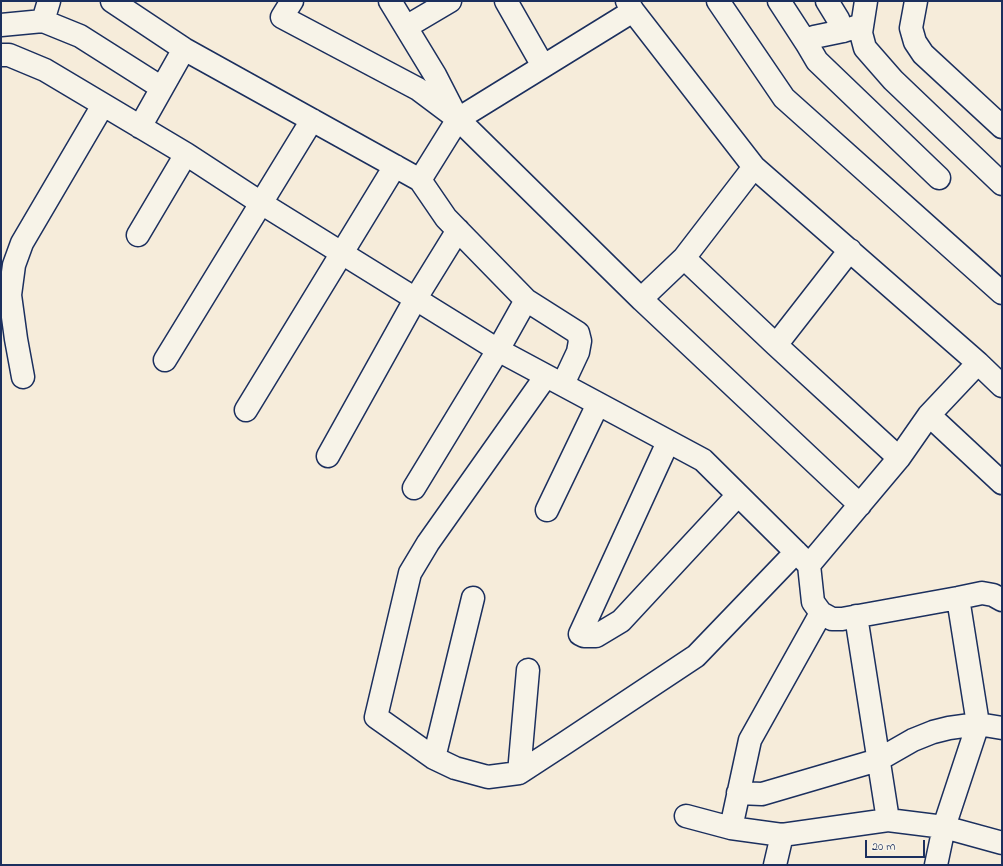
<!DOCTYPE html>
<html>
<head>
<meta charset="utf-8">
<style>
  body { margin:0 }
  #map { position:relative; width:1003px; height:866px; overflow:hidden; background:#f6ecda; font-family:"Indie Flower",sans-serif }
  canvas { display:block }
  .frame { position:absolute; inset:0; border:2px solid #1b2f5e; pointer-events:none }
  .scale { position:absolute; left:865px; top:840px; width:60px; height:18px; box-sizing:border-box; border:2px solid #1b2f5e; border-top:0; padding-left:5px; font-size:12px; line-height:14px; white-space:nowrap; color:#1b2f5e; -webkit-text-stroke:3px #f7f3e8; paint-order:stroke }
</style>
</head>
<body>
<div id="map">
<canvas width="1003" height="866"></canvas>
<div class="frame"></div>
<div class="scale">20 m</div>
</div>
<script>
const ctx = document.querySelector('canvas').getContext('2d');
ctx.lineJoin = 'round';
const toPath = rows => new Path2D(rows.map(r => 'M' + r).join(''));
function trace(path, color, width, dash) { ctx.strokeStyle = color; ctx.lineWidth = width; ctx.lineCap = dash ? 'butt' : 'round'; ctx.setLineDash(dash || []); ctx.stroke(path); }
const minor = toPath([
  [112,1,184,49,420,180,446,218,526,300,578,333,580,341,578,352,563,384],
  [292,1,282,17,418,89,458,119,641,299,860,505],
  [390,1,435,75,455,114],
  [506,1,543,66],
  [627,1,633,11,754,167,978,363,1002,386],
  [718,1,784,98,1002,293],
  [779,1,807,44,817,61,939,178],
  [827,1,838,19,843,31],
  [866,1,861,33,865,48,893,80,1002,184],
  [916,1,911,28,915,42,923,54,1002,127],
  [43,21,49,1],
  [1,25,43,21,80,36,162,88],
  [406,27,450,1],
  [807,44,814,37,843,31,862,25],
  [1,55,9,55,45,70,186,154,261,203,498,350,703,460,809,565,813,602,821,613,832,619,842,619,958,598,982,593,993,595,1002,600],
  [140,127,184,49],
  [420,180,458,119,633,11],
  [138,235,186,154],
  [684,258,776,345,899,458],
  [641,299,684,258,754,167],
  [776,345,850,250],
  [165,360,312,120],
  [546,376,428,543,410,573,376,717,434,758,455,768,488,777,519,773,565,743,696,656,796,552],
  [23,377,16,339,10,295,14,265,22,243,103,105],
  [246,410,395,166],
  [929,415,1002,483],
  [668,442,580,634,584,636,596,636,621,621,738,495],
  [328,456,416,298,458,230],
  [414,488,498,350,526,300],
  [547,510,598,404],
  [809,565,899,458,929,415,978,363],
  [856,616,888,820],
  [434,758,473,598],
  [519,773,528,670],
  [738,793,762,794,878,760,913,740,933,732,949,728,978,724,1002,728],
  [686,816,731,828,782,835,888,820,944,827,1002,843],
  [731,828,750,740,821,613],
  [775,865,782,835],
  [936,865,944,827,978,724,958,598]
]);
trace(minor, '#1b2f5e', 25);
trace(minor, '#f7f3e8', 22);
</script>
</body>
</html>
